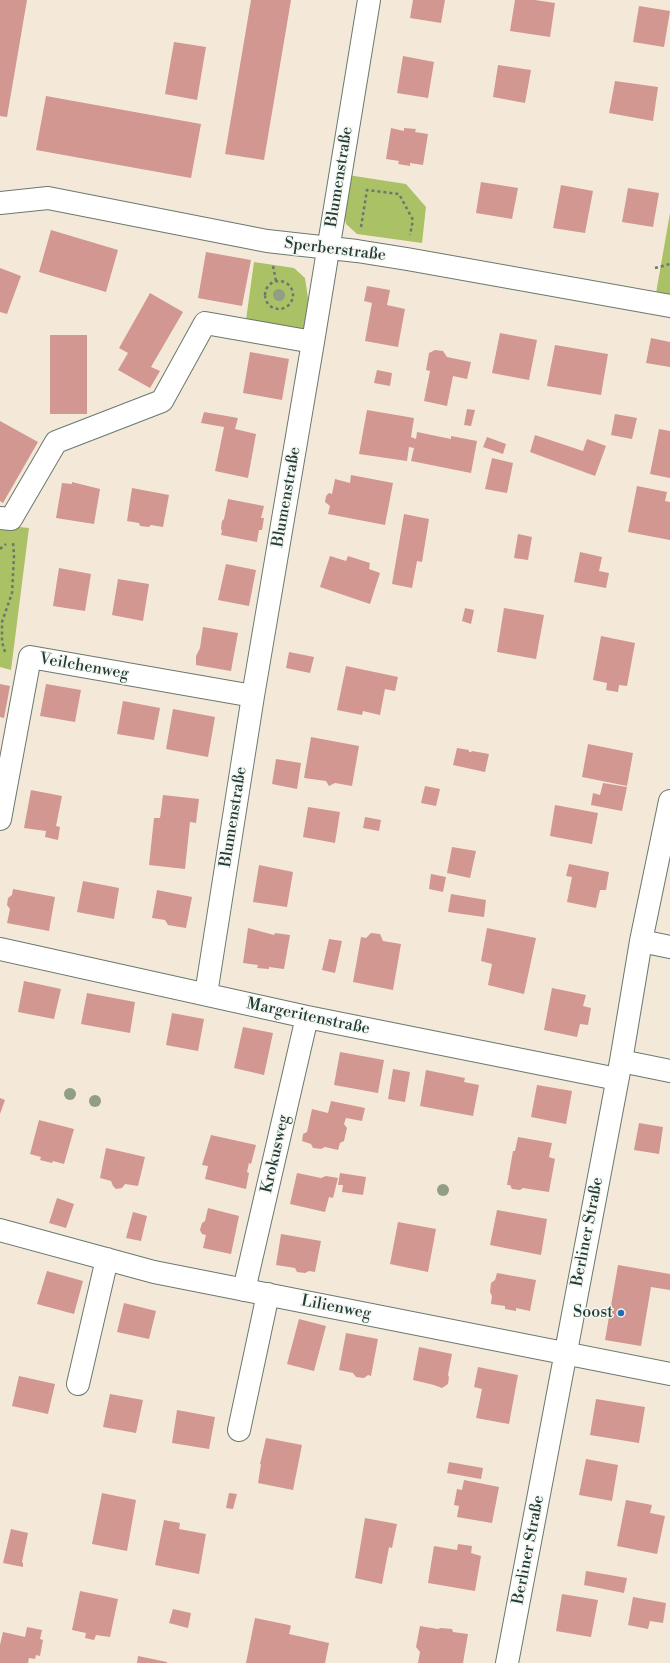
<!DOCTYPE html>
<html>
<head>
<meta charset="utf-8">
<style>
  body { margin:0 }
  canvas { display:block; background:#f4e9d9 }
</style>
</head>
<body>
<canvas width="670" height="1663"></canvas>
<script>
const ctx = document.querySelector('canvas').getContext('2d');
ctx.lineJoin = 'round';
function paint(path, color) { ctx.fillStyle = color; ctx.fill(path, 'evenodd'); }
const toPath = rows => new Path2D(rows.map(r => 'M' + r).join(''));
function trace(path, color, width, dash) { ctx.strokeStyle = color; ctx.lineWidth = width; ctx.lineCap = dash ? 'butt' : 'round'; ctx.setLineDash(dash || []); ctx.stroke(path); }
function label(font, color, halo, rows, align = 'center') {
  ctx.font = font + ' "Libre Bodoni",serif'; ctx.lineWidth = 3; ctx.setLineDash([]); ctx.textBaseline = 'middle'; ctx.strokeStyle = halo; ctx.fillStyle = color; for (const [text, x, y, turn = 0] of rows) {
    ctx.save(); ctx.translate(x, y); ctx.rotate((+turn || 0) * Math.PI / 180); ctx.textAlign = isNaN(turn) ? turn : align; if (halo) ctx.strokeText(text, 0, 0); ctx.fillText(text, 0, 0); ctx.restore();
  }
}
const green = toPath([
  [348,175,406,184,426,207,422,243,357,234,346,224,343,207],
  [670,213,670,295,656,293],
  [254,262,294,268,305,278,308,298,306,331,246,320],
  [0,525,29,528,11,670,0,667]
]);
const building = toPath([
  [0,0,27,0,7,117,0,116],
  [251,0,291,0,264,160,225,154],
  [413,0,445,0,441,23,410,18],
  [515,0,535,0,555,3,550,37,510,31],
  [639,6,670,11,664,47,633,42],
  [174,42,206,47,197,100,165,94],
  [403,56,434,62,428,98,397,93],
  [498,65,531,70,525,103,493,97],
  [615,81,658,87,653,121,609,113],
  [46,96,201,124,191,178,36,150],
  [391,128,404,131,404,128,416,129,415,132,428,134,423,165,410,163,410,166,398,164,399,161,386,159],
  [481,182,518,188,512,219,476,213],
  [561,185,593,191,585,233,553,228],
  [628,188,659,193,653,227,622,222],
  [51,230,118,250,106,292,39,272],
  [206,252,251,260,242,306,198,298],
  [0,268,21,276,7,314,0,312],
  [367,286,390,290,387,305,405,309,398,347,365,341,372,303,364,301],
  [150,293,183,312,151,367,160,371,150,388,118,370,128,353,119,348],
  [500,333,537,340,529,380,492,373],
  [50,335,87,335,87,414,50,414],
  [651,338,670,342,670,367,646,363],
  [555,345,608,354,601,395,547,386],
  [435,350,443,351,447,357,471,362,467,379,453,376,447,406,424,401,430,371,426,370,429,353],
  [250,352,289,359,282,400,243,393],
  [377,370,392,373,390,386,374,383],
  [467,409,475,410,471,426,464,425],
  [367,410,414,418,411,437,416,439,417,432,451,439,451,436,477,441,471,473,411,461,414,448,409,447,407,461,359,454],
  [204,412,238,418,235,429,256,434,248,478,215,471,224,427,201,423],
  [615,414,637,418,632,439,611,435],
  [0,421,38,442,3,503,0,501],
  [659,429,670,431,670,478,650,474],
  [535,435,583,451,587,439,606,446,595,476,530,452],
  [487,437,506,444,503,454,483,447],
  [492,458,513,463,507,493,485,489],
  [351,475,393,483,385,525,328,514,330,506,325,502,326,496,329,493,332,494,335,479,350,483],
  [72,482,100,489,94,524,56,518,62,483,72,484],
  [637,486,667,492,665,501,670,502,670,540,628,532],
  [132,488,169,495,163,527,151,525,149,527,140,526,139,523,127,521],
  [228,499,264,506,261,518,264,518,262,530,259,530,257,542,221,535,222,531,221,529,222,521,224,519],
  [404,514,429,519,422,562,417,561,412,588,392,584],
  [518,534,532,537,528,560,514,558],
  [580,552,602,557,599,571,609,573,606,588,574,582],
  [330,556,346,561,348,556,370,563,369,569,380,573,370,604,320,587],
  [226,564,256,570,249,606,218,600],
  [59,568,91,574,85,611,53,606],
  [118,579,149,584,143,621,112,615],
  [465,608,474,610,471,624,462,621],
  [504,608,544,615,536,659,497,652],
  [203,627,238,633,231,671,196,665,196,656,200,648],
  [601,636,635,643,627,686,619,685,618,692,606,690,607,683,593,680],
  [289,652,314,657,310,673,286,668],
  [346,666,398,677,395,691,385,689,380,715,363,711,362,715,337,710],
  [0,684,10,686,4,718,0,717],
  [46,684,81,690,75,722,40,716],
  [123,701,160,708,154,740,117,734],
  [173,709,215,717,208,757,166,749],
  [311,737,359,746,352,786,335,783,329,786,326,781,304,778],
  [588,744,633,753,627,786,582,777],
  [457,748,469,750,469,752,471,752,472,751,489,754,485,772,453,765],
  [276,759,301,763,297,789,272,784],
  [603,783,627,787,622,811,591,805,593,793,600,795],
  [425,786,440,789,436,806,421,803],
  [31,790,62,796,56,826,60,827,58,840,45,837,46,831,24,828],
  [163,795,199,799,196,823,190,822,185,869,149,865,154,818,160,818],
  [555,805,598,813,592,844,550,836],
  [308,807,340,812,335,843,303,837],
  [365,817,381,820,379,831,363,828],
  [452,847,476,851,470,878,447,873],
  [569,864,609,872,606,890,600,890,596,908,567,902,572,877,566,876],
  [259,865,293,872,287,907,253,902],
  [431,874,446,877,443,892,429,889],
  [83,881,119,888,114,919,77,912],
  [13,889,55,897,49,931,7,923,10,909,7,905,8,898,12,895],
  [157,890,192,897,186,928,168,925,165,920,152,918],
  [451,894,486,900,484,917,448,912],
  [248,928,274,935,275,933,290,935,284,969,269,967,269,969,257,968,258,965,243,963],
  [487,928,536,938,524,994,488,985,492,964,481,961],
  [371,933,380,934,383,941,401,944,393,990,353,982,361,937,366,938],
  [329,939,342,941,335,973,322,970],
  [24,981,61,989,54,1019,18,1012],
  [552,988,586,995,583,1006,591,1008,588,1025,580,1024,577,1037,544,1030],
  [87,993,135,1002,130,1033,81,1024],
  [172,1013,204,1019,198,1051,166,1045],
  [243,1027,273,1033,264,1075,234,1068],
  [340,1052,384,1060,378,1093,334,1085],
  [393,1069,410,1072,405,1102,388,1099],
  [426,1070,465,1078,464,1082,479,1085,473,1116,420,1106],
  [537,1085,572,1091,566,1124,531,1117],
  [0,1098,5,1100,0,1114],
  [331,1101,365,1108,362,1121,346,1118,344,1124,347,1128,344,1141,340,1143,338,1150,325,1147,321,1149,313,1148,311,1144,302,1141,303,1134,307,1132,312,1109,328,1113],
  [39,1120,74,1129,64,1164,53,1161,52,1163,40,1160,41,1157,30,1154],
  [639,1123,663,1127,659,1154,634,1150],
  [211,1135,256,1145,251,1164,249,1163,247,1172,249,1173,246,1189,205,1179,208,1166,202,1165],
  [518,1137,552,1143,549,1157,555,1159,549,1192,523,1188,520,1190,512,1189,510,1185,507,1185,513,1151,515,1151],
  [106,1148,145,1157,138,1186,125,1184,122,1188,116,1189,113,1186,111,1181,100,1178],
  [297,1173,321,1178,326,1176,338,1178,333,1198,329,1197,325,1212,290,1204],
  [340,1173,366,1177,363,1195,342,1192,343,1185,338,1185],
  [57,1198,74,1204,66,1228,49,1223],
  [208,1208,239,1216,231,1254,203,1248,206,1235,202,1234,200,1230,202,1223,205,1221],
  [497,1210,547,1219,541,1255,490,1245],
  [133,1212,147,1216,141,1241,126,1238],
  [398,1222,436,1229,428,1272,390,1264],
  [281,1234,321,1241,315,1272,309,1271,305,1273,297,1272,295,1268,276,1265],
  [618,1265,670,1274,670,1290,651,1287,641,1346,605,1340],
  [47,1271,83,1281,74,1314,37,1304],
  [497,1273,536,1280,530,1311,516,1308,516,1311,505,1309,505,1306,491,1304,492,1296,490,1292,491,1283,495,1280],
  [124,1303,156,1311,149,1339,117,1332],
  [299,1319,326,1326,314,1371,287,1364],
  [346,1333,378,1339,371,1376,368,1375,364,1378,356,1377,353,1373,339,1370],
  [419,1347,452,1354,448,1375,449,1377,448,1384,442,1388,434,1385,413,1380],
  [478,1367,518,1375,509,1424,476,1418,482,1389,474,1387],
  [19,1376,55,1384,48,1414,12,1406],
  [110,1394,143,1400,136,1433,103,1427],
  [596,1399,645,1407,639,1443,590,1435],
  [177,1410,215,1417,209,1449,172,1443],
  [266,1438,302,1445,293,1490,258,1483,261,1464,260,1464],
  [586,1459,618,1465,612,1501,579,1495],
  [449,1462,483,1468,481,1479,447,1473],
  [464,1480,499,1487,492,1523,457,1517,459,1506,454,1505,457,1489,462,1490],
  [102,1493,136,1500,127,1551,92,1544],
  [229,1493,237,1494,233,1509,226,1508],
  [626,1500,652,1505,650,1513,665,1516,657,1554,617,1546],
  [365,1518,397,1524,392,1548,389,1547,382,1584,355,1578],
  [164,1520,180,1523,179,1529,206,1534,199,1574,155,1565],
  [11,1529,28,1533,22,1562,23,1563,23,1567,3,1563],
  [458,1544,472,1546,471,1553,481,1556,475,1591,428,1583,434,1546,457,1550],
  [586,1571,627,1578,624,1593,584,1585],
  [80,1591,118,1599,110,1637,96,1635,94,1640,85,1638,86,1633,72,1630],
  [562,1594,598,1600,591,1637,556,1631],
  [633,1597,666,1603,663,1623,650,1621,648,1629,628,1625],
  [173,1609,191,1613,188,1628,169,1623],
  [255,1618,289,1625,291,1626,289,1634,329,1643,325,1663,246,1663],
  [420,1626,438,1629,441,1628,452,1629,453,1632,468,1634,463,1663,418,1663,420,1652,416,1647],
  [27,1627,42,1630,40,1639,43,1640,40,1656,36,1655,35,1659,29,1658,28,1663,0,1663,0,1645,3,1632,25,1637],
  [138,1656,167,1662,167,1663,137,1663]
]);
const path = toPath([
  [361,227,367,190,399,194,413,220,410,235],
  [273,266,276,281],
  [655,268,670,264],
  '265 295a14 14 0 1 1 28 0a14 14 0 1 1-28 0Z',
  [0,549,6,544],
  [5,652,2,642,2,622,12,593,14,556,13,542]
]);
const minor = toPath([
  [0,203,48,198,267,241,357,251,407,259,670,306],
  [0,518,11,519,56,442,162,401,205,323,313,342],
  [0,819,30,657,253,696],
  [641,941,670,947],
  [0,949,307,1017,617,1079],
  [206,994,253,696,313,342,369,0],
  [621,1061,670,1071],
  [0,1230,154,1272,670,1374],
  [244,1290,307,1017],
  [78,1384,107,1259],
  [239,1430,268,1294],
  [507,1663,621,1061,641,941,670,801]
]);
const trees = [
  [279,295],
  [70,1094],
  [95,1101],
  [443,1190]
];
const markers = [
  [621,1313,4,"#1f6fb2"]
];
const streetNames = [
  ["Blumenstraße",340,177,-81],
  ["Sperberstraße",335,250,7],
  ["Blumenstraße",287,497,-80],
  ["Veilchenweg",84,667,10],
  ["Blumenstraße",234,817,-81],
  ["Margeritenstraße",308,1017,12],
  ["Krokusweg",276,1154,-77],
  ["Berliner Straße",588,1232,-79],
  ["Lilienweg",336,1308,11],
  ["Berliner Straße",529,1550,-79]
];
const poiNames = [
  ["Soost",613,1313]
];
paint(green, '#abc166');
paint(building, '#d19790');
trace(minor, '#6a796e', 24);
trace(path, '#6a796e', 2.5, [3, 3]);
trace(minor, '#fff', 22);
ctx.fillStyle = '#929d85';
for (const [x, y] of trees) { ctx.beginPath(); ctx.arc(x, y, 6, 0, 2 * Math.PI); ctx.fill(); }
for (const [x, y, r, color] of markers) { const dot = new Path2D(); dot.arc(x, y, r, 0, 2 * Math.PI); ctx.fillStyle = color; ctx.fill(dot); trace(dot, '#f6f6f2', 1.5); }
label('16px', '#1f3d34', '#f6f6f2', streetNames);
label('16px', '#1f3d34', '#f6f6f2', poiNames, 'right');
</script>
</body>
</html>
